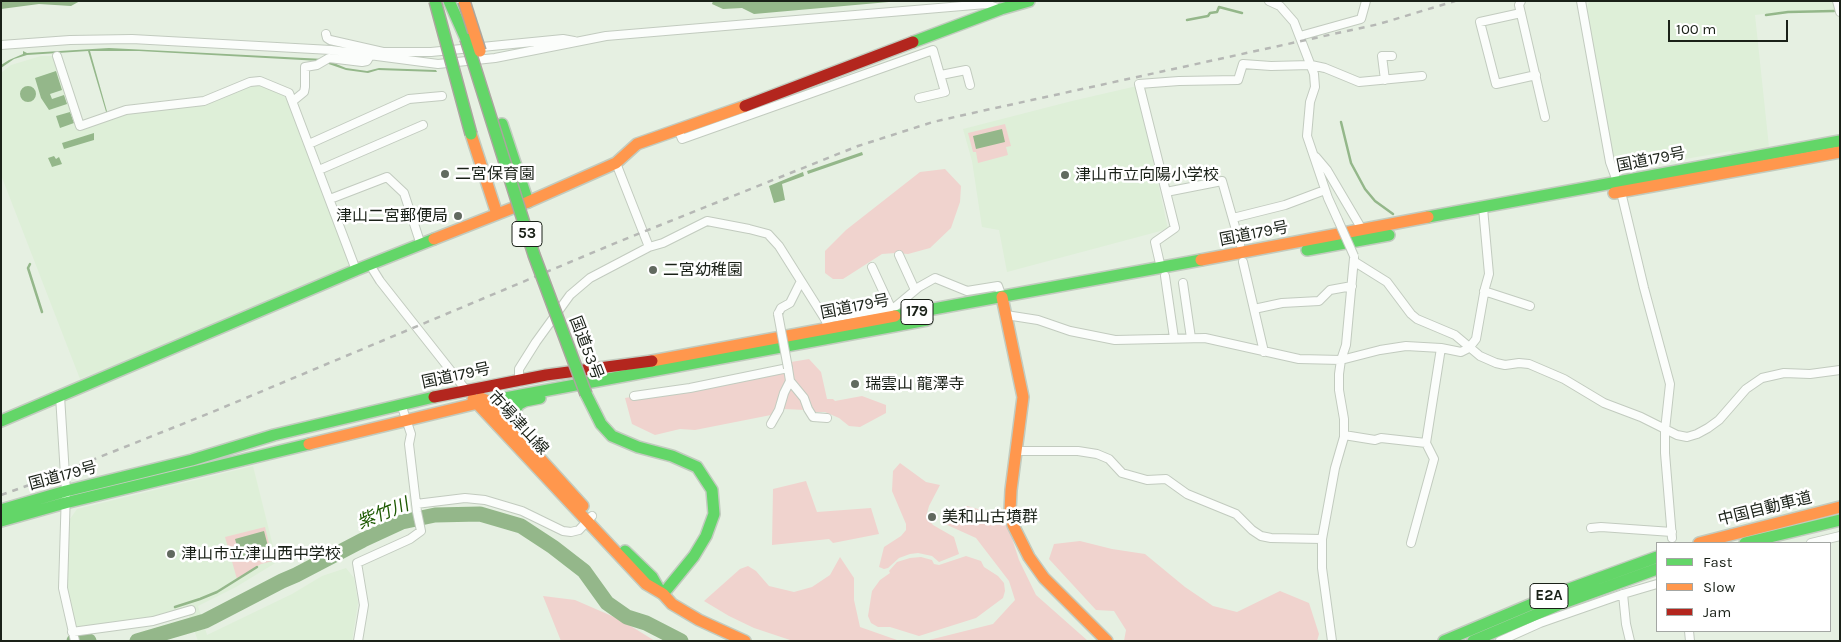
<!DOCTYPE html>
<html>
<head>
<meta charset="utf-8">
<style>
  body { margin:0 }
  #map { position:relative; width:1841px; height:642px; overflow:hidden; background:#e6f0e2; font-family:Karla,sans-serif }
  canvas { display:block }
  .frame { position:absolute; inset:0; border:2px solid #1a2118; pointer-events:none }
  .legend { position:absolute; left:1656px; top:542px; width:175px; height:90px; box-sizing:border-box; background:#fff; border:1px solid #a3a6a3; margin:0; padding:6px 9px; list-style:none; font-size:15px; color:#1a2118 }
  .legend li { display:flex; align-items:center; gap:10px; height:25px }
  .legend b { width:25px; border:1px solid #a3a6a3 }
  .scale { position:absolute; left:1668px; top:20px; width:120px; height:22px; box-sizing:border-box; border:2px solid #1a2118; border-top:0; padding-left:6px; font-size:15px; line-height:18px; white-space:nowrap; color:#1a2118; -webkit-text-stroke:4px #fff; paint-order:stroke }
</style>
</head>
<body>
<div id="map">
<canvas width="1841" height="642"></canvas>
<div class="frame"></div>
<ul class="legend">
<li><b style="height:6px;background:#63d668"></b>Fast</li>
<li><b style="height:6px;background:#ff974d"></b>Slow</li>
<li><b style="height:6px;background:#b3261e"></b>Jam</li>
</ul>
<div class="scale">100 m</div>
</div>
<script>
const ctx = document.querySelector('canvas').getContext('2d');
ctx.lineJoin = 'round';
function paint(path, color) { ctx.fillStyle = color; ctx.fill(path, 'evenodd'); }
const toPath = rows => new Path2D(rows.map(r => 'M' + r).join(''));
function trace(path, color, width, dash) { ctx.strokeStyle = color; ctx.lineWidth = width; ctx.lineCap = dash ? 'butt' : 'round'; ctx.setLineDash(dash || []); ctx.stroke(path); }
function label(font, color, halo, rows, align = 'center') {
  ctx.font = font + ' Karla,"Noto Sans JP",sans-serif'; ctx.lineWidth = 5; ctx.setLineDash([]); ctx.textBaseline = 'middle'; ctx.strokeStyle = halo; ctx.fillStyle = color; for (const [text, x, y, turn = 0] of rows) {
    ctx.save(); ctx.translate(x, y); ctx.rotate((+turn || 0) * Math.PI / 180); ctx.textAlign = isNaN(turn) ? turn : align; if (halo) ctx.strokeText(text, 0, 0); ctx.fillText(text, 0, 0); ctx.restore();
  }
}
const built = toPath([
  [1591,1,1833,1,1835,10,1789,11,1755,15,1769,147,1732,153,1731,151,1617,171,1611,161,1587,10,1588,4],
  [41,56,53,56,79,129,127,113,205,103,251,84,259,84,288,95,350,265,155,350,80,379,1,175,1,73,11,65],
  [1137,86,1168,229,1007,272,999,230,982,227,972,161,963,129,1072,101],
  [253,466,277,562,236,587,198,606,207,635,292,594,322,576,346,568,354,578,358,603,352,641,198,641,188,613,76,628,66,580,67,547,70,519,77,509]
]);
const green = toPath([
  [1005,124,1011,146,1006,147,1008,155,978,163,976,152,973,152,968,133],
  [945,169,961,186,960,202,951,228,930,248,908,254,895,253,882,254,843,279,833,279,825,273,825,251,846,230,920,172],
  [809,359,821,372,827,399,833,399,835,401,862,396,886,405,886,413,860,427,849,426,839,418,825,412,815,412,807,397,794,381,791,362],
  [787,370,789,379,776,414,695,430,680,429,655,435,632,424,625,398],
  [791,386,802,399,805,410,784,409,785,398],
  [900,463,926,482,940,485,929,506,926,517,933,525,954,537,959,554,939,562,932,556,918,553,910,554,899,558,888,568,884,569,879,567,884,547,901,536,906,530,906,524,892,491,893,471],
  [806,481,817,512,871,508,879,534,833,543,829,539,772,545,773,489],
  [967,506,996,514,1009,529,1019,560,1036,595,1088,641,925,641,993,624,1015,600,1009,581,976,538,945,524,951,510],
  [265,527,273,561,261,564,237,579,225,537],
  [1080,541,1112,549,1145,554,1185,587,1213,606,1237,612,1280,591,1309,603,1319,634,1317,641,1124,641,1126,630,1114,611,1096,610,1049,559,1054,544],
  [966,556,981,561,984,567,998,576,1004,583,1005,591,1003,598,976,618,919,636,890,627,878,627,871,623,868,616,872,591,880,580,890,573,889,571,897,562,910,558,921,557,932,560,934,564,939,565],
  [840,557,854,578,854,600,860,627,897,640,917,641,793,641,754,628,729,616,704,601,740,569,748,566,756,571,769,586,794,592,812,587,830,575],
  [543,596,575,600,621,620,655,641,561,641]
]);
const water = toPath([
  [1,1,80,1,71,6,39,4,1,9],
  [713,1,900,1,754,14,742,8,723,9,712,4],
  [109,48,324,59,346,68,367,71,379,68,436,70,437,72,378,70,368,73,346,70,320,61,139,51,90,51,108,115,107,115,88,51,27,55,14,59,1,68,1,65,9,60,23,54,23,51,27,53],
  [56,71,62,90,50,94,52,99,64,95,67,104,49,110,41,98,35,78],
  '20 94a8 8 0 1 1 16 0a8 8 0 1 1-16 0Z',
  [70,112,74,123,60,128,56,116],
  [1002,129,1005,142,976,149,973,136],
  [94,133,94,140,64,149,62,143],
  [862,152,863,155,808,174,807,171],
  [54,156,56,159,59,157,62,164,52,167,48,158],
  [803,172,804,176,782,184,785,200,774,203,769,186],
  [264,531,269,550,240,557,235,539]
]);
const stream = toPath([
  [1766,15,1788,12,1834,11],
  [1187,20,1208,16,1210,13,1217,12,1219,7,1242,13],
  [1341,122,1351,163,1365,189,1375,201,1393,214],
  [30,264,28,268,42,312],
  [175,607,200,599,217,592,257,567]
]);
const river = toPath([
  [74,641,84,639,89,641],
  [137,641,205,621,282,581,296,575,363,540,402,522,435,515,480,514,521,526,553,547,584,571,607,603,627,617,646,623,681,641]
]);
const street = toPath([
  [1269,1,1280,6,1294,22,1314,74,1315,87,1310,102,1307,136,1328,198,1338,220],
  [1521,1,1519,5,1545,117],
  [1581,1,1610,162,1621,192,1644,288,1670,384,1665,430,1665,453,1672,538],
  [1837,1,1840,12],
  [1521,13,1480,22,1496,84,1536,75],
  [326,34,327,38,330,40,383,52],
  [1300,36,1361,19,1366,1],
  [1,45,70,40,132,39,331,50,438,64,495,58,606,36,986,4,1001,9],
  [57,56,80,126,126,110,204,101,250,82,260,81,289,93,356,270],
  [941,75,966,70,970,85],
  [1385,80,1382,56,1392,56],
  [293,101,304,92,305,87,305,67,317,65,329,58,362,62,367,61,370,56,384,52,431,52,563,39,574,41],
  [678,129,682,139,933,50,945,92,919,98],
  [309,144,409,99,442,96],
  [1316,157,1327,170,1363,231],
  [616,163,649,247],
  [319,170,423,125],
  [1166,192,1222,181,1240,244],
  [330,199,387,177,404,193,421,245],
  [1233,218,1285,205,1325,190],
  [899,255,915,290],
  [1243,262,1264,352],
  [1355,262,1387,282,1411,314,1417,319,1455,335,1480,356,1496,363,1505,365,1519,363,1529,364,1564,379,1604,403,1641,417,1677,435,1687,437,1697,434,1708,428,1719,420,1746,389,1762,378,1784,373,1810,374,1840,370],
  [370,265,380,281,466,390],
  [872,267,891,308],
  [1161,268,1155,242,1175,228,1139,84,1179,81,1238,80,1243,64,1271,66,1311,65,1325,68,1359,82,1422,76],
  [1165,276,1174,338],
  [1183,283,1191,338],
  [1484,291,1530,306],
  [1254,309,1282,303,1319,301,1330,290,1352,286],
  [778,314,781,308,790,303,801,281],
  [1006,315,1038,320,1070,331,1115,340,1205,338,1299,359,1341,360,1380,350,1406,346,1441,348,1461,352,1469,348,1476,339,1485,288,1489,274,1483,208],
  [825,319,895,307,919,287,935,278,967,291,998,286,1002,297],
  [790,381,804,398,808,409,813,417,827,418],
  [519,382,519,369,536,342,570,295,590,278,649,247,663,243,707,221,749,229,768,234,779,246,825,319,829,330],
  [60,396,66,491,63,588,75,641],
  [634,396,690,388,788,368,790,381,784,393,779,410,771,424],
  [1344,435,1375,440,1381,438,1426,443,1434,459,1411,543],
  [1426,443,1441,348],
  [1017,451,1078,451,1097,454,1109,459,1122,473,1147,480,1166,479,1187,494,1236,514,1252,530,1261,536,1271,538,1322,539],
  [416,504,465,498,485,500,522,511,563,531,571,532,579,530,592,516],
  [1591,528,1601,527,1672,532],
  [1811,543,1840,536],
  [1623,594,1626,624,1630,641],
  [1689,631,1690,641],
  [72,632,153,621,191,610],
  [358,641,364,605,357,563,410,539,421,531,417,512,409,444,411,434,401,404],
  [1332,641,1322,568,1322,539,1335,468,1344,437,1344,419,1339,390,1339,374,1341,360,1346,345,1354,258],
  [1500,641,1540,623,1623,594,1657,584]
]);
const fast = toPath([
  [449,1,466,39],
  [913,42,1001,9,1029,1],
  [502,124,528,202],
  [1428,217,1840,141],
  [1307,250,1389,235],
  [895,316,1201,260],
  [586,394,601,424,612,436,638,447,672,456,697,467,712,490,714,514,706,536,694,556,663,594],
  [478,403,927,320],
  [1,421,356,270,434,239],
  [520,434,514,416,515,410,519,404,525,401,540,398],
  [1,510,66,491,192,460,274,435,434,397],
  [1,521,65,503,309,444],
  [1745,543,1840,520],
  [625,551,652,577,660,591],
  [1444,641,1558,593,1657,557],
  [1473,641,1563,603,1657,569]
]);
const slow = toPath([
  [471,134,497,214],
  [1614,193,1840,152],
  [434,239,528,202,616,163,637,144,745,106],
  [1201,260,1428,217],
  [1002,297,1023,397,1011,490,1010,511,1013,525,1029,557,1044,578,1107,641],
  [652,361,895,316],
  [481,398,488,401,583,506],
  [473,399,646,584,663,594,672,604,699,620,745,641],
  [309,444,478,403],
  [1699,543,1840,507]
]);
const jam = toPath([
  [745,106,913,42],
  [434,397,546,375,652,361]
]);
const rail = toPath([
  [1,495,32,484,210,413,618,242,858,146,933,122,968,114,1379,24,1455,1]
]);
const streetBridge = toPath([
  [1338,220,1354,256],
  [778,314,788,368]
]);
const fastBridge = toPath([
  [435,1,471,134],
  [466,39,534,255,586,394]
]);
const slowBridge = toPath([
  [464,1,480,51]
]);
const markers = [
  [445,174,5,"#61695f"],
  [1065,175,5,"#61695f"],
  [458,216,5,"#61695f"],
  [653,270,5,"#61695f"],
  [855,384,5,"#61695f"],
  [932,517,5,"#61695f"],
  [171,554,5,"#61695f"]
];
const shields = [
  [527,234,30],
  [917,312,32],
  [1549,596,38]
];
const shieldNames = [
  ["53",527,234],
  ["179",917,312],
  ["E2A",1549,596]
];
const streetNames = [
  ["国道179号",1651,160,-11],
  ["国道179号",1254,234,-11],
  ["国道179号",855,307,-11],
  ["国道53号",586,348,69],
  ["国道179号",456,376,-12],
  ["市場津山線",518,423,47],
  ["国道179号",63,476,-15],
  ["中国自動車道",1765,509,-14]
];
const poiNames = [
  ["二宮保育園",455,174],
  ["津山市立向陽小学校",1075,175],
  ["津山二宮郵便局",448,216,"right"],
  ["二宮幼稚園",663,270],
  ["瑞雲山 龍澤寺",865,384],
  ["美和山古墳群",942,517],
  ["津山市立津山西中学校",181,554]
];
const waterNames = [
  ["紫竹川",383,514,-22]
];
paint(built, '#deefd8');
paint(green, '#f0d3ce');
paint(water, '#94b78a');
trace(stream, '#94b78a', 2.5);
trace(river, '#94b78a', 15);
trace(street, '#c2cbbf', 10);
trace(fast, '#c2cbbf', 14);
trace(slow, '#c2cbbf', 14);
trace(jam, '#c2cbbf', 14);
trace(street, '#fbfdfb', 8);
trace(fast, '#63d668', 11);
trace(slow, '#ff974d', 11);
trace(jam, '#b3261e', 11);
trace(rail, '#b6b8b5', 2.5, [6, 6]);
trace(streetBridge, '#c2cbbf', 10, []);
trace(fastBridge, '#aba69f', 14, []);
trace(slowBridge, '#aba69f', 14, []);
trace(streetBridge, '#fbfdfb', 8);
trace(fastBridge, '#63d668', 11);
trace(slowBridge, '#ff974d', 11);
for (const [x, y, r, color] of markers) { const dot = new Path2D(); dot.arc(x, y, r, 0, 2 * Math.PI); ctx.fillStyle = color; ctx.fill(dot); trace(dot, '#fff', 2); }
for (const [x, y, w] of shields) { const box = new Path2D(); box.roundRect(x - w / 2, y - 12.5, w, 25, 4); ctx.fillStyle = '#fff'; ctx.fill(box); trace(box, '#1a2118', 1); }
label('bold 15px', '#1a2118', null, shieldNames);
label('16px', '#1a2118', '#fff', streetNames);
label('16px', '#1a2118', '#fff', poiNames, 'left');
label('italic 18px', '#1e5a03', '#fff', waterNames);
</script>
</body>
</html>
